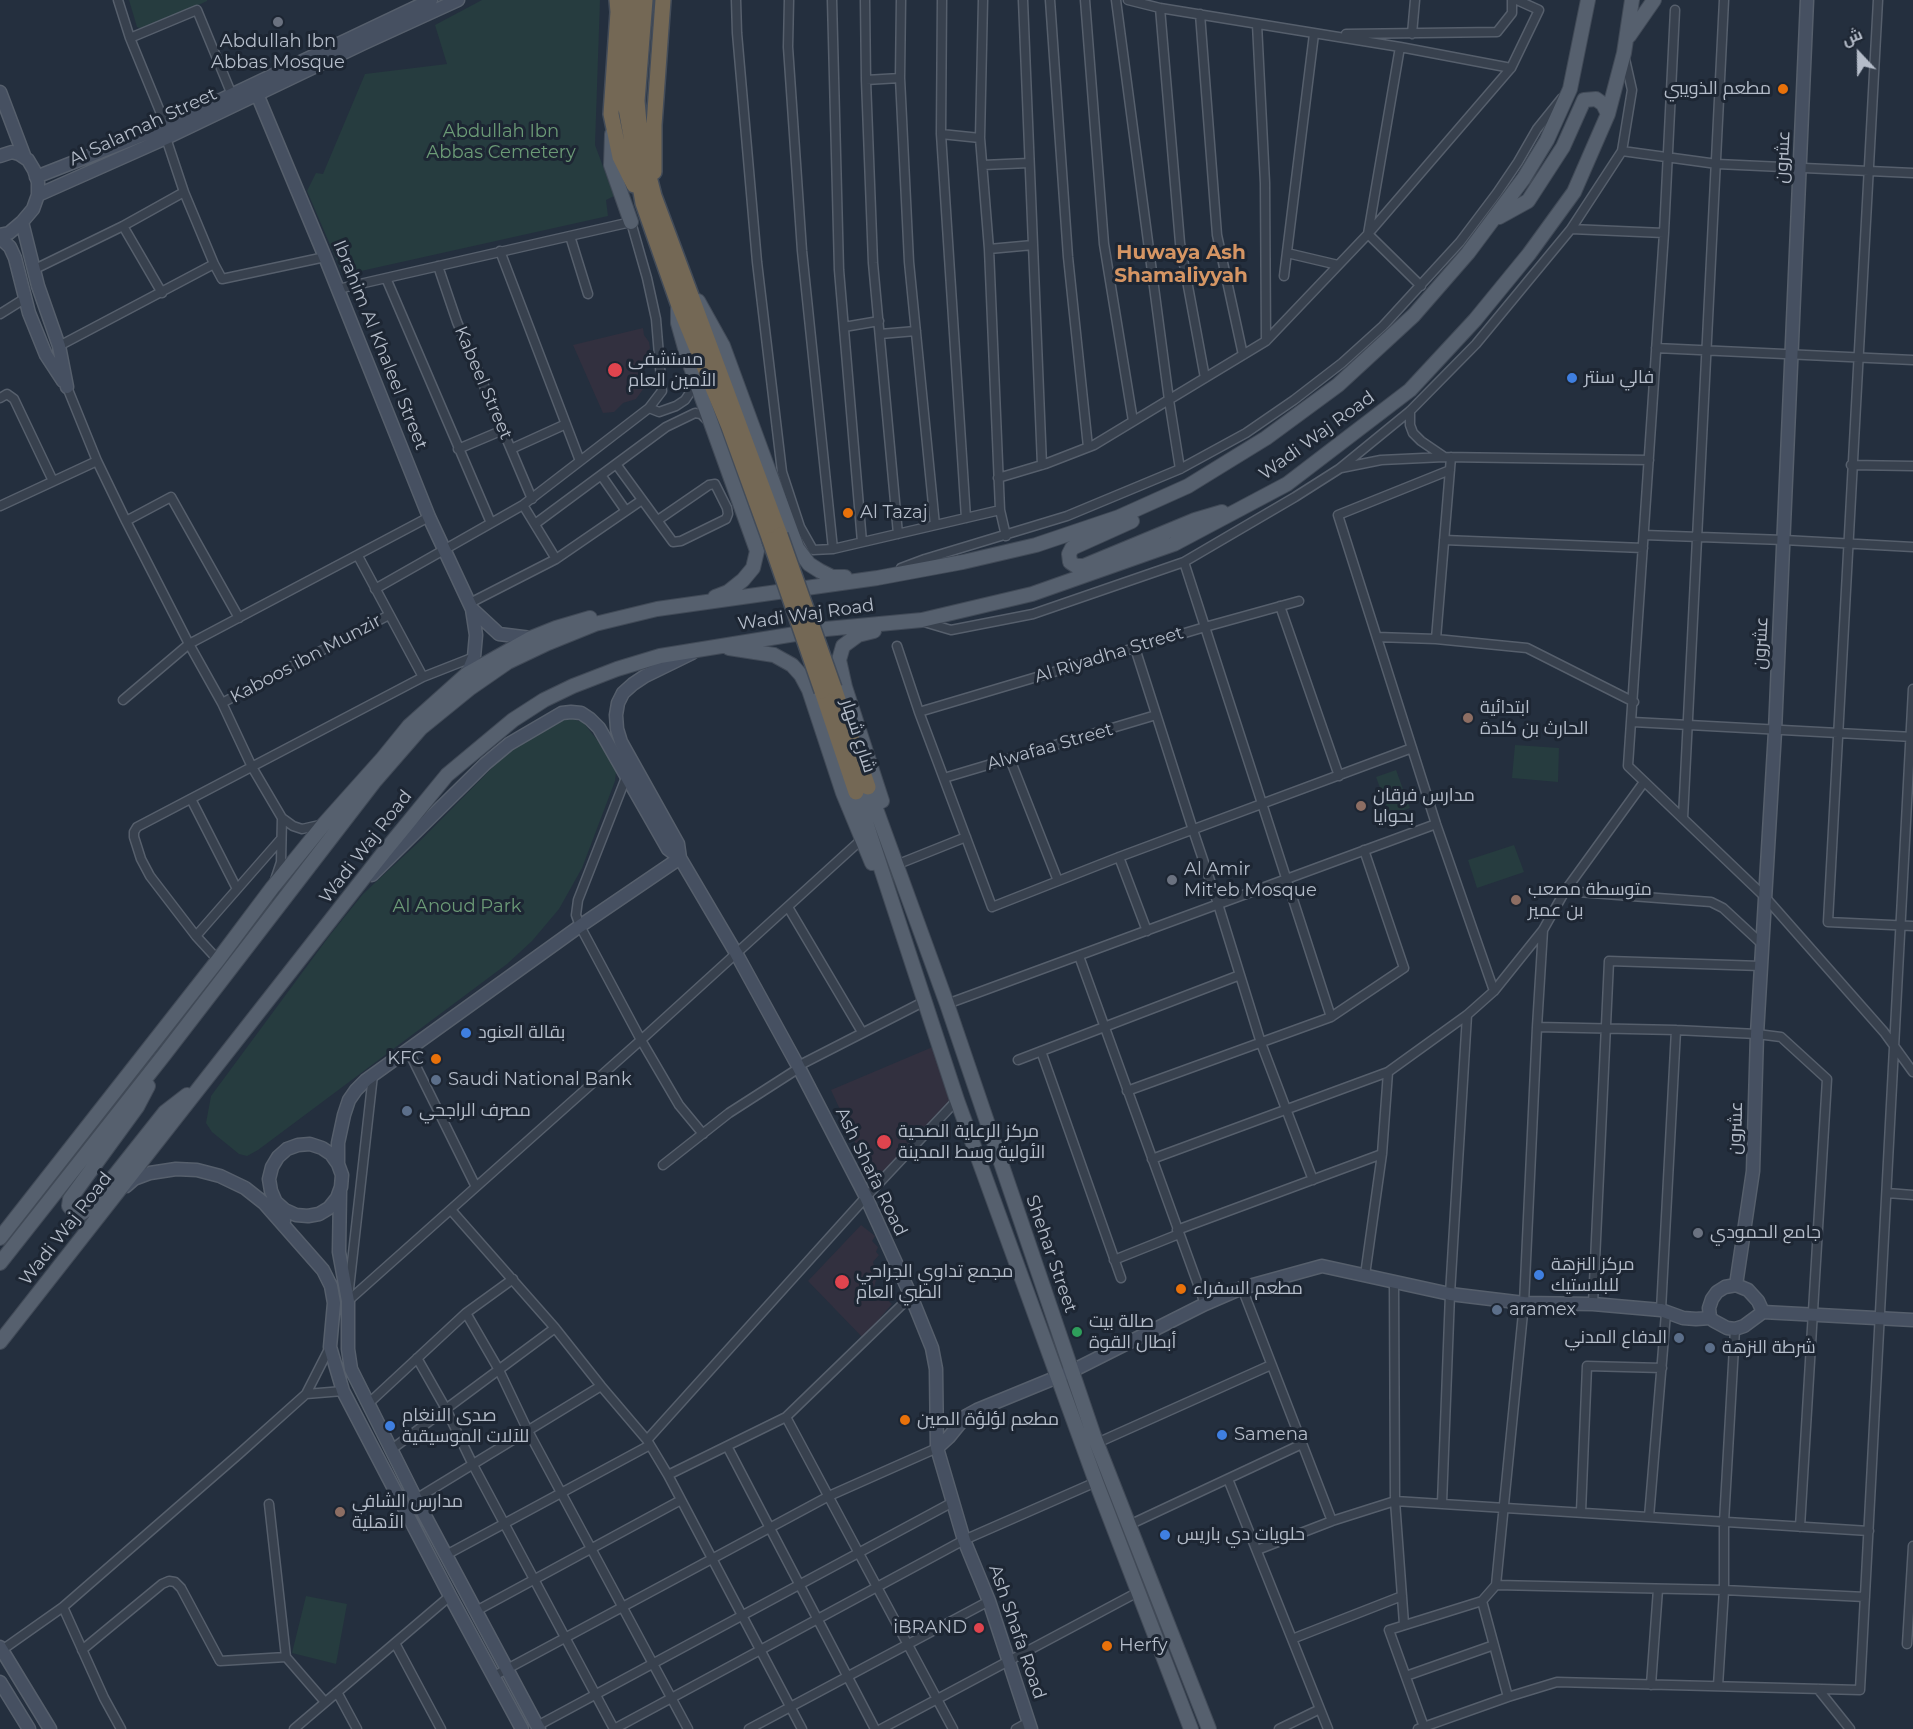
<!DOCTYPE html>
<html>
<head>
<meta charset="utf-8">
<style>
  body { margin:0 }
  #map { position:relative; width:1913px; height:1729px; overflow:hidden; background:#242f3e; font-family:Montserrat,Cairo,sans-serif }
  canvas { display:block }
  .north { position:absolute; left:1829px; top:24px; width:60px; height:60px; -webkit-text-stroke:4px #1d2633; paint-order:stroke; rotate:338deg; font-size:16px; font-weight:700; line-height:24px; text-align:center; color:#b4bcc9 }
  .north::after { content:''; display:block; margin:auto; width:21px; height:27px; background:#b4bcc9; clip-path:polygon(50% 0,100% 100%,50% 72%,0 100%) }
</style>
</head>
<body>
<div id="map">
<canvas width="1913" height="1729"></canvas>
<div class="north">ش</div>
</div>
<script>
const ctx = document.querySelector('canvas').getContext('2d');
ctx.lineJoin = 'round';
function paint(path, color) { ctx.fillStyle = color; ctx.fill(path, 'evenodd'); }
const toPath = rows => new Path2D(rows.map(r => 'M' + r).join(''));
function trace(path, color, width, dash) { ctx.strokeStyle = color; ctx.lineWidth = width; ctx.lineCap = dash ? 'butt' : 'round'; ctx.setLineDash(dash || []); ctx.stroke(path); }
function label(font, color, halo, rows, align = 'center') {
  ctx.font = font + ' Montserrat,Cairo,sans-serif'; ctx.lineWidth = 6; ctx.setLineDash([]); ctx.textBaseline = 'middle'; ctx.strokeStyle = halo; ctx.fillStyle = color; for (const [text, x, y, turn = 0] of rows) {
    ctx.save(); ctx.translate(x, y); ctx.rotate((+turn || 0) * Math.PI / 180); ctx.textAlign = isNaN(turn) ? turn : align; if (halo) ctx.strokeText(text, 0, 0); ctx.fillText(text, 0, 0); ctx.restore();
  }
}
const medical = toPath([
  [643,328,644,335,649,342,650,348,645,357,646,365,641,376,645,384,644,388,636,399,623,403,614,412,603,413,573,345],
  [935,1046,951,1101,874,1184,831,1090],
  [861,1225,875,1236,872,1241,878,1247,876,1252,879,1255,873,1262,877,1276,874,1288,892,1304,863,1338,808,1281]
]);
const green = toPath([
  [129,0,207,0,207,1,144,30,137,27],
  [482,0,600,0,595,145,614,196,606,200,608,216,343,275,307,191,316,173,323,174,365,74,447,64,435,25],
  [565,717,583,722,608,754,616,772,615,781,582,868,559,909,532,941,507,964,258,1150,247,1156,239,1154,212,1132,206,1123,211,1096,330,935,363,894,421,840,491,769,511,750,534,734],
  [1515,745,1559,748,1558,782,1512,778],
  [1396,770,1410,808,1390,815,1376,777],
  [1514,845,1524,872,1477,888,1468,860],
  [306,1596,347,1604,336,1664,292,1653]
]);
const street = toPath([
  [118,0,130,38,166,126],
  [736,0,737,33,757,262,782,472,800,527,813,550,833,549,1000,510,989,249,980,138,983,0],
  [789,0,788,47,802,251,833,549],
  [832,0,839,270,862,542],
  [865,0,866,80,873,263,898,534],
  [901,0,900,78,909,262,935,525],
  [942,0,941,134,966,518],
  [1023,0,1042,465],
  [1050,0,1068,257,1088,447],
  [1085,0,1104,244,1133,421],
  [1116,0,1169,400,1180,469],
  [1128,0,1160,8,1400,47,1511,68],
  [1878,0,1828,922,1913,926],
  [1160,8,1180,243,1205,378],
  [1675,10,1664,233,1628,766,1765,897,1884,1032,1913,1072],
  [1200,14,1217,235,1243,355],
  [1257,24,1265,183,1266,341],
  [1346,34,1497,32,1512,13,1512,0],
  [1412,34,1415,0],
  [130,38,197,10,232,95],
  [1400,47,1368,234,1421,286],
  [866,80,900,78],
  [941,134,980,138],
  [166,138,184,192,214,264,222,279,325,257],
  [1622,151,1717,164,1913,173],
  [983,165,1029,163],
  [123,226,162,293],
  [1571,229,1664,233],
  [570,236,588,294],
  [989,249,1033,245],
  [500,251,580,461],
  [1287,253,1338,265],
  [438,266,457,322,532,499],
  [35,269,123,226,184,192],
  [1284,276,1314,34],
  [386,278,491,523],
  [338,289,631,222,647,278,656,319,662,391,649,408,523,505,375,589],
  [0,314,24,299],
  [844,327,879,321],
  [880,334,916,331],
  [59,346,214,264],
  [1656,348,1913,360],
  [67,387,97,461,126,521,189,644,222,703,252,767,282,818,293,826,302,829,324,824],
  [0,398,7,394,14,399,53,481],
  [649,408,659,412,676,406,685,400,691,391,691,379],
  [1410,411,1410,425,1413,433,1421,441,1443,456],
  [458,449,503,430],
  [511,449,566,424],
  [616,464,673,542,681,541,726,519,728,514,727,508,715,484,709,485,658,520],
  [1851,465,1913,466],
  [1341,468,1381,460,1444,457,1649,460],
  [1450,470,1338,515,1436,824,1494,991],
  [601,475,626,511],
  [998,478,1045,464,1094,445,1266,341,1368,234,1511,68,1539,10,1517,0],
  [523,505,556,559],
  [0,506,97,461],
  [1000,510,1006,536],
  [126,521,171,497,239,618],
  [535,524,666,427,695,413,701,414,706,419],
  [1644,535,1784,540,1913,547],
  [1444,540,1643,548],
  [358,556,423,677],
  [1184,562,1331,1017],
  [901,568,925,559,1067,516,1180,469,1246,433,1294,400,1342,363,1383,326,1460,242,1497,193,1518,162,1537,129,1562,98],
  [470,603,556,559,642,500],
  [1280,606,1339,776],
  [924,622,951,630,1033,614,1184,562,1295,497,1339,469,1410,411,1476,344,1571,229,1622,151,1632,90,1625,59],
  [1377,637,1436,639,1527,648,1634,702],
  [1436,639,1451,457],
  [897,646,919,712,992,907,1119,857,1412,748],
  [1135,648,1193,830,1218,904,1261,1043,1313,1180],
  [123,700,189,644,429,517],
  [222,703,389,615],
  [919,712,1205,627,1299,601],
  [1633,722,1913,737],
  [1010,759,1058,881],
  [627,775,578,900,576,915,580,926,641,1040,679,1105,703,1134],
  [944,778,1156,715],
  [191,799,237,889],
  [1683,818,1724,0],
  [1119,857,1147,931],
  [896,865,966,837],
  [275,880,281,862,282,818],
  [1565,891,1711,902,1723,908,1763,945],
  [788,907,862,1032],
  [196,936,281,839],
  [1079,956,1205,1304],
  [218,960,196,936,150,876,141,859,134,837,134,832,137,827,423,677,474,657],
  [947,1004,1436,824],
  [1537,1027,1676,1030,1757,1034,1781,1037,1827,1079,1800,1527],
  [408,1050,476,1187],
  [1041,1051,1121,1278],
  [1018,1060,1240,975],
  [798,1066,925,1001],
  [1127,1091,1331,1017,1404,968,1364,850],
  [1152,1159,1388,1072,1467,1015,1494,991,1543,930,1565,891,1644,782],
  [663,1165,729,1113,799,1068],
  [1887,1193,1913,1195],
  [451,1210,555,1328,601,1386,647,1440,668,1475,802,1729],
  [1177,1230,1382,1154],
  [1114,1260,1179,1234],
  [1365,1275,1382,1154,1388,1072],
  [1394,1282,1395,1501,1404,1624],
  [1242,1288,1332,1521],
  [349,1289,373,1075],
  [348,1301,641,1040,861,840],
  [1593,1304,1609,961,1761,966],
  [1661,1310,1676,1030],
  [466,1313,499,1370,528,1431,688,1729],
  [417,1358,446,1409,473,1465,614,1729],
  [306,1394,343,1391],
  [369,1403,466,1313,513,1279],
  [786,1417,953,1729],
  [647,1440,866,1197,957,1100],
  [1097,1443,1271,1365],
  [727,1446,875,1729],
  [392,1449,555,1328],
  [668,1475,786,1417,911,1296],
  [1228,1479,1328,1729],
  [416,1499,601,1386],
  [1442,1503,1450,1294,1467,1015],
  [269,1504,286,1657],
  [1581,1512,1587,1366,1662,1368],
  [1649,1517,1666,1313],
  [1129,1525,1302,1444],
  [1257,1550,1332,1521,1395,1501,1869,1531],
  [446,1555,650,1445],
  [1496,1585,1724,1590,1865,1597],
  [1482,1601,1508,1697],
  [63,1607,104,1698,121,1729],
  [476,1611,681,1500],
  [1292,1639,1402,1596],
  [395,1643,441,1729],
  [1907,1644,1913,1546],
  [2,1650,63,1607,239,1454,306,1394,330,1347],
  [82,1650,162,1584,169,1581,175,1582,181,1588,220,1661,286,1657,325,1702],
  [494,1676,829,1496,937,1448],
  [1406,1676,1494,1645],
  [1651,1685,1658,1589],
  [1718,1686,1724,1590,1724,1522,1735,1329],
  [1818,1689,1850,1729],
  [337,1692,357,1729],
  [537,1726,953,1502],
  [1424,1727,1389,1630,1482,1601,1496,1585,1524,1303,1537,1027,1543,930],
  [294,1729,450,1596],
  [614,1729,964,1540,1096,1482],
  [749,1729,989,1601],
  [881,1729,1138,1592],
  [1016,1729,1029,1722],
  [1279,1729,1320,1709],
  [1418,1729,1508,1697,1557,1682,1860,1690,1913,689]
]);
const secondary = toPath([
  [0,92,25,158],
  [257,94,325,257,429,517,472,609,476,635,474,657,467,674],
  [0,156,12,152,19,154,28,160,34,170,38,182,38,195,33,209,22,222,9,233,0,235],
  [36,177,166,126,431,0],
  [38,195,166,138,364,43,458,0],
  [22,222,38,286,59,346,67,387],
  [0,238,10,247,15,258,29,313,46,355,63,381],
  [472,609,499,634,531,638],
  [680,858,678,844,621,742,617,729,616,715,618,703,623,693,633,684,645,676,692,653],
  [372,875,485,764,509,744,562,713,571,712,581,713,590,719,599,728,668,849,680,858,736,953,798,1066,866,1197,911,1296,932,1348,936,1369,937,1448,964,1540,989,1601,1031,1729],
  [338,1164,338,1143,344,1115,349,1100,356,1090,366,1080,580,926,680,858],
  [126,1186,134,1179,150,1173,176,1169,197,1170,220,1176,245,1188,264,1203,323,1270,331,1286,334,1303,330,1347,343,1391,450,1596,522,1729],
  [340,1191,339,1252,348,1301,348,1349,351,1369,416,1499,539,1729],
  [276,1202,285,1210,296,1215,308,1216,319,1214,329,1208,337,1198,341,1187,342,1175,338,1164,331,1154,322,1148,310,1144,298,1145,287,1149,278,1157,272,1167,269,1179,271,1191,284,1221],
  [1736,1285,1753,1171,1757,1034,1775,731,1807,0],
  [1736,1285,1748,1290,1758,1301,1763,1312,1744,1326,1735,1329,1727,1328,1714,1321,1710,1318,1709,1308,1712,1299,1717,1292,1725,1287,1736,1285],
  [1763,1312,1913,1320],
  [937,1448,949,1437,966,1416,977,1410,1072,1371,1205,1304,1242,1288,1322,1266,1450,1294,1524,1303,1593,1304,1661,1310,1683,1318,1696,1319,1710,1318],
  [0,1647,50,1729],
  [0,1682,29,1729]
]);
const primary = toPath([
  [1629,36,1654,0],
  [612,134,611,165,631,222],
  [1499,217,1528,201,1563,147,1584,100,1596,99,1603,104,1608,114],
  [698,301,723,346,797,548,809,564,820,571,832,577,845,577],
  [678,308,678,323,688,359,757,551,753,568,743,580,728,592,715,597],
  [1132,521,1072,548,1069,554,1070,562,1076,566,1084,566,1195,520,1222,512],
  [874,631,858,635,843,646,839,660,845,687,882,801],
  [729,648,774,655,792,665,801,675,809,690,843,793,872,863],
  [868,787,947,1004,1094,1436,1209,1729],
  [856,792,957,1100,1096,1482,1191,1729],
  [148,1086,137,1107,70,1199,69,1206,74,1212,82,1213,88,1209,165,1112,187,1095],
  [0,1238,218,960,272,888,324,824,383,758,409,726,467,674,531,638,556,628,590,618],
  [0,1263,164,1055,374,782,421,728,469,689,508,662,548,643,595,624,657,609,877,578,963,562,1036,545,1119,517,1188,486,1266,438,1338,385,1414,315,1468,253,1524,178,1547,140,1570,89,1588,0],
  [0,1342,384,852,447,775,513,720,544,700,573,686,617,669,660,656,826,629,922,620,1032,594,1174,544,1287,484,1410,390,1475,320,1529,254,1574,192,1608,114,1624,53,1632,0]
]);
const highway = toPath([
  [617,0,618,12,611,114,620,157,634,185],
  [632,0,626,108,643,203,678,303,729,427,770,540],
  [645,0,637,101,641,145,654,196,780,535],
  [654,172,654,125,663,0],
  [834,688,868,787],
  [822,691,856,792]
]);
const highwayBridge = toPath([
  [780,535,834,688],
  [770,540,822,691]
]);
const markers = [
  [278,22,6,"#6b7280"],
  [1783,89,6,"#e8710a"],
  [615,370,8,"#e0444e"],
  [1572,378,6,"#3f7fe0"],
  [848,513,6,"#e8710a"],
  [1468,718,6,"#8d6e63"],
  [1361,806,6,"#8d6e63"],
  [1172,880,6,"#6b7280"],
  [1516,900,6,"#8d6e63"],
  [466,1033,6,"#3f7fe0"],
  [436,1059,6,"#e8710a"],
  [436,1080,6,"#5c6f8a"],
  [407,1111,6,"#5c6f8a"],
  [884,1142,8,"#e0444e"],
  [1698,1233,6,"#6b7280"],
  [1539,1275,6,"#3f7fe0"],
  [842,1282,8,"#e0444e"],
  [1181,1289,6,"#e8710a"],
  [1497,1310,6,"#5c6f8a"],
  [1077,1332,6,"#2e9e5b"],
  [1679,1338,6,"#5c6f8a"],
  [1710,1348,6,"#5c6f8a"],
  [905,1420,6,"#e8710a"],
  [390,1426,6,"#3f7fe0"],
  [1222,1435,6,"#3f7fe0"],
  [340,1512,6,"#8d6e63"],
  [1165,1535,6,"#3f7fe0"],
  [979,1628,6,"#e0444e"],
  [1107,1646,6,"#e8710a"]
];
const poiNames = [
  ["Abdullah Ibn",278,42,"center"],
  ["Abbas Mosque",278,63,"center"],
  ["مطعم الذويبي",1771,89,"right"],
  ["مستشفى",628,360],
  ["الأمين العام",628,381],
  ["فالي سنتر",1584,378],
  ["Al Tazaj",860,513],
  ["ابتدائية",1480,708],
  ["الحارث بن كلدة",1480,729],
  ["مدارس فرقان",1373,796],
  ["بحوايا",1373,817],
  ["Al Amir",1184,870],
  ["Mit'eb Mosque",1184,891],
  ["متوسطة مصعب",1528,890],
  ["بن عمير",1528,911],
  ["بقالة العنود",478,1033],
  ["KFC",424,1059,"right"],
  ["Saudi National Bank",448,1080],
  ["مصرف الراجحي",419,1111],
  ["مركز الرعاية الصحية",898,1132],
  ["الأولية وسط المدينة",898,1153],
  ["جامع الحمودي",1710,1233],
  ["مركز النزهة",1551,1265],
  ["للبلاستيك",1551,1286],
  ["مجمع تداوي الجراحي",856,1272],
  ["الطبي العام",856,1293],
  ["مطعم السفراء",1193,1289],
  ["aramex",1509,1310],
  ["صالة بيت",1089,1322],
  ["أبطال القوة",1089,1343],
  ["الدفاع المدني",1667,1338,"right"],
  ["شرطة النزهة",1722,1348],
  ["صدى الانغام",402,1416],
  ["للآلات الموسيقية",402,1437],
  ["مطعم لؤلؤة الصين",917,1420],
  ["Samena",1234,1435],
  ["مدارس الشافي",352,1502],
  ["الأهلية",352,1523],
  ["حلويات دي باريس",1177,1535],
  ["iBRAND",967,1628,"right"],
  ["Herfy",1119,1646]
];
const streetNames = [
  ["Al Salamah Street",143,127,-25],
  ["عشرون",1783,157,-87],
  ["Ibrahim Al Khaleel Street",380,345,68],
  ["Kabeel Street",483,383,67],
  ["Wadi Waj Road",1317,436,-36],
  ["Wadi Waj Road",806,615,-8],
  ["عشرون",1761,643,-87],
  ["Al Riyadha Street",1109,655,-17],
  ["Kaboos ibn Munzir",306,659,-28],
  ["شارع شهار",858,736,72],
  ["Alwafaa Street",1050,747,-16],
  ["Wadi Waj Road",366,847,-52],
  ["عشرون",1736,1128,-88],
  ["Ash Shafa Road",871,1172,64],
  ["Wadi Waj Road",66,1229,-52],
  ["Shehar Street",1051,1254,71],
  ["Ash Shafa Road",1017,1632,71]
];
const parkNames = [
  ["Abdullah Ibn",501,132],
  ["Abbas Cemetery",501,153],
  ["Al Anoud Park",457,907]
];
const neighbourhoodNames = [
  ["Huwaya Ash",1181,253],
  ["Shamaliyyah",1181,276]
];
paint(medical, '#32303f');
paint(green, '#263c3f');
trace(street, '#565f6c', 11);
trace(secondary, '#565f6c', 15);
trace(primary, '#414a57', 16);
trace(highway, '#434c59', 18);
trace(street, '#38414e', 8);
trace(secondary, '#465061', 12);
trace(primary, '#56606e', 14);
trace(highway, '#746855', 15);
trace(highwayBridge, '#434c59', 18, []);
trace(highwayBridge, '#746855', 15);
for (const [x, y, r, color] of markers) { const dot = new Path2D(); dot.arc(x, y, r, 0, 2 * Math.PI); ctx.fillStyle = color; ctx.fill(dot); trace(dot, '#1d2633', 2); }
label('18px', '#b4bcc9', '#1d2633', poiNames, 'left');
label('18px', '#b4bcc9', '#1d2633', streetNames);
label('18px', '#6b9a76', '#1d2633', parkNames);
label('bold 20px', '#d59563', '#1d2633', neighbourhoodNames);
</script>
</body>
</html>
